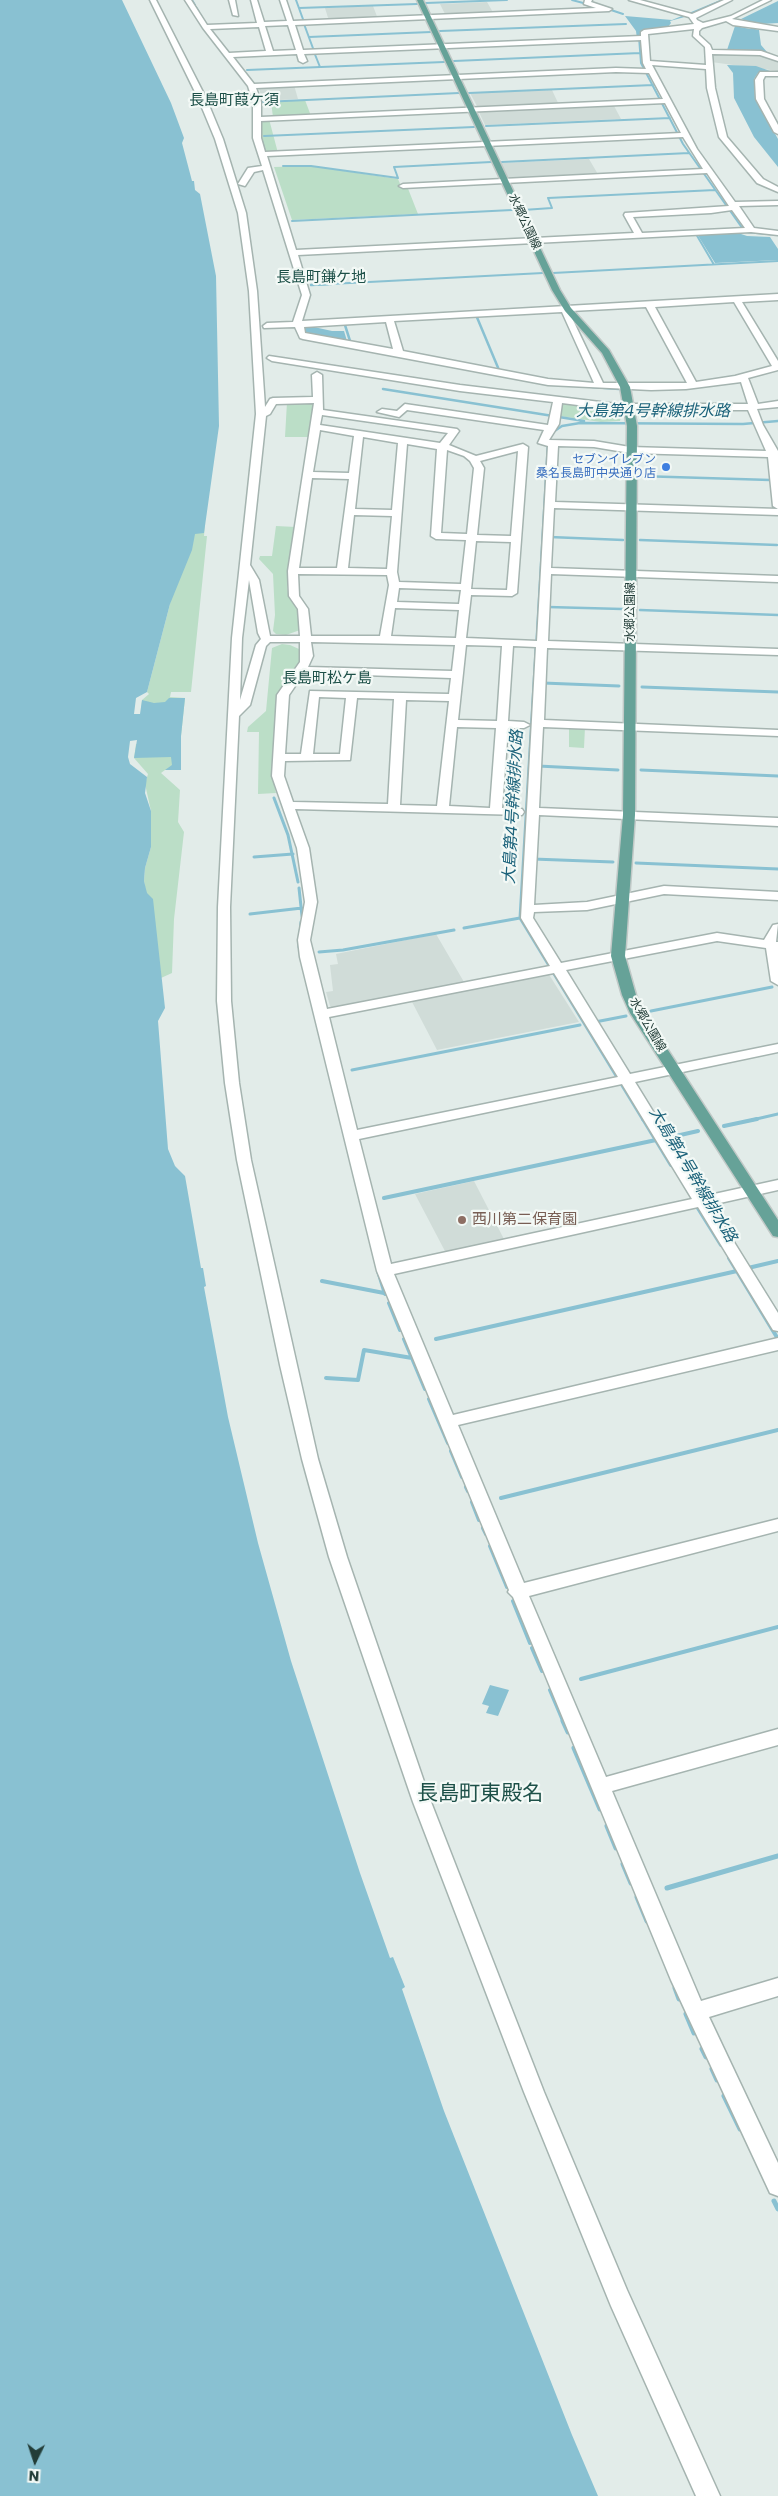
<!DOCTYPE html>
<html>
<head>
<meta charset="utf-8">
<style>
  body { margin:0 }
  #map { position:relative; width:778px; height:2496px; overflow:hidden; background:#e2ece9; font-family:Poppins,sans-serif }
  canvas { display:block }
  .north { position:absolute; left:10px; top:2436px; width:50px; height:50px; -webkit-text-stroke:4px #f3f9f6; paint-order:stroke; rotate:184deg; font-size:14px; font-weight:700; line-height:20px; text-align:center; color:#223d38 }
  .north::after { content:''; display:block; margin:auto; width:18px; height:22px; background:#223d38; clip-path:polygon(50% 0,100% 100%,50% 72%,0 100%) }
</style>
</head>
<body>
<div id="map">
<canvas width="778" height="2496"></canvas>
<div class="north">N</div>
</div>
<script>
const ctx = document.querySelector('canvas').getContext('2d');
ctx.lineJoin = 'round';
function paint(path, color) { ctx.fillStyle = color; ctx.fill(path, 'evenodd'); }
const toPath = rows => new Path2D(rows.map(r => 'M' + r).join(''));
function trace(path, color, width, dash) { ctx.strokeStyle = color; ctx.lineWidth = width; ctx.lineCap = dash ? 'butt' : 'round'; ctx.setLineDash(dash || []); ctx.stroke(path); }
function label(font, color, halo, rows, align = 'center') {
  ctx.font = font + ' Poppins,"Noto Sans JP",sans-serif'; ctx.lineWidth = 4.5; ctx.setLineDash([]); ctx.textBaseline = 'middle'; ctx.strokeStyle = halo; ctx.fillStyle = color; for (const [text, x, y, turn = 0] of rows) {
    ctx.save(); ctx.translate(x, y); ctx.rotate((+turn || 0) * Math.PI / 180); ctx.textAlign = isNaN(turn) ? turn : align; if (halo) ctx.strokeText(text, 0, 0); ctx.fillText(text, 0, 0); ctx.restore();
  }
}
const built = toPath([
  [487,2,494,14,446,16,440,4],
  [373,6,378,19,329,21,325,8],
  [718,54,755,54,778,59,778,71,711,62,711,56],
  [294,85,298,99,263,101,258,86],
  [552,90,559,105,478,108,470,93],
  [613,104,621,119,485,125,478,110],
  [589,159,599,176,508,179,500,163],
  [436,934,464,982,334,1009,330,1006,326,992,333,991,330,965,338,964,336,954],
  [548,973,579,1022,437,1050,411,1000],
  [474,1181,506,1243,447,1255,415,1194]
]);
const green = toPath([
  [305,100,311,116,273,117,271,102],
  [261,119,269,119,278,153,267,154,261,138],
  [311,166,398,179,401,186,407,186,418,214,292,220,274,167],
  [306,401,316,404,310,437,285,437,287,402],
  [560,402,619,408,622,412,620,421,601,422,559,416],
  [205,523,204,536,207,536,191,692,171,692,170,697,185,698,181,736,181,770,165,770,161,773,180,790,178,822,184,832,174,919,172,973,161,978,144,881,145,868,151,847,151,811,145,784,148,774,134,758,136,744,144,743,141,712,142,700,149,694,147,692,170,604,178,534],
  [276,526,296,527,287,588,288,593,302,614,300,630,286,635,276,634,273,631,275,615,273,574,259,559,260,556,272,556],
  [282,644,290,645,299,649,300,652,303,653,302,660,277,710,272,776,276,793,258,794,259,732,247,732,248,727,266,711,272,648],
  [569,727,585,727,584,748,569,747]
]);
const water = toPath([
  [0,0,122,0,171,103,184,138,182,143,192,181,194,181,195,190,200,194,216,276,219,426,204,533,195,534,192,550,170,604,147,692,136,698,134,714,140,714,142,700,154,703,165,702,169,698,185,698,181,736,181,770,165,770,172,765,171,757,134,758,137,740,130,741,128,757,130,764,147,777,145,793,151,811,151,847,145,868,144,881,147,893,153,899,165,1008,158,1021,168,1149,175,1166,185,1176,201,1268,203,1268,206,1286,204,1287,228,1417,258,1543,291,1661,360,1873,390,1958,393,1957,405,1987,402,1989,444,2111,572,2435,598,2496,0,2496],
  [720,0,725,0,692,15,670,21,671,23,668,27,640,31,640,39,637,39,636,31,625,16,672,20],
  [778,1,778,23,762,24,755,29,759,30,761,45,767,52,727,50,735,26,750,29,757,24,741,19],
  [727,65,756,66,770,71,778,71,778,73,758,73,754,79,755,98,778,139,778,167,754,137,734,98,733,73],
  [735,232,747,236,770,237,778,249,778,260,715,263,697,234],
  [314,327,332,331,344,331,347,341,314,334,306,335,303,328],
  [490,1685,509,1690,498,1716,486,1713,489,1706,482,1704]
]);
const streamFar4 = toPath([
  [192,0,195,5],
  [296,0,304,22],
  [572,0,587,4],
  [426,3,507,0],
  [196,7,199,12],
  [299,8,417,4],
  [611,10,623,14],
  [200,14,204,21],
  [304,24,314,51],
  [440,31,626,24],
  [309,37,431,32],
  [639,37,641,63,683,144,745,232,778,235],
  [314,52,320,67],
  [454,61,640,53],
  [247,70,444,62],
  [469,93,653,85],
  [263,102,459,93],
  [486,126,670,118],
  [264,136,474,127],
  [262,141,266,155],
  [502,162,689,153],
  [283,166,311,166,398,178,394,167,491,162],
  [272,172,284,213],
  [523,210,552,208,548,198,715,190],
  [292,221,512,210],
  [696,234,713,263],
  [553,273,778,261],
  [311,285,543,273]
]);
const streamFar3 = toPath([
  [311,285,332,284],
  [476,315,499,370],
  [344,322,351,344],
  [592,387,619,389],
  [383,389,553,416],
  [559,417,584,421],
  [553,432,562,426,580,423,743,424,778,421],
  [555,473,617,475],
  [639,476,770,480],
  [550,537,623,540],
  [640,540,777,545],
  [548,607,622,609],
  [640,610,778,615],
  [536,651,548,443]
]);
const streamFar2 = toPath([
  [536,649,520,918,643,1120],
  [543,683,619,686],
  [642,687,778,692],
  [538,766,618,770],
  [641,770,778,776],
  [274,798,288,835,298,882],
  [254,857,293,854],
  [533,859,613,862],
  [636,863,778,869],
  [299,888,302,916],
  [250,914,302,908],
  [464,928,520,918],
  [299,947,301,922],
  [319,952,343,950,454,930],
  [651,1011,772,987],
  [595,1022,626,1016],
  [352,1070,580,1025],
  [752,1120,778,1114]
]);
const streamFar1 = toPath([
  [643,1119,671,1165],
  [724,1126,757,1119],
  [667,1138,698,1131],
  [384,1198,656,1140],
  [696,1205,721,1245],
  [729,1258,778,1339],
  [748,1268,778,1261],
  [378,1271,385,1294],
  [322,1281,384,1293],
  [389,1303,400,1330],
  [404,1339,425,1389],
  [436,1339,737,1271],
  [326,1378,358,1380,364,1350,412,1358],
  [429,1399,448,1443],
  [451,1451,462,1477],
  [466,1487,468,1491],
  [501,1498,778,1430],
  [472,1502,479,1520],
  [483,1528,486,1534],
  [490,1546,507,1587],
  [513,1601,530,1643],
  [532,1648,542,1671],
  [581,1679,778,1627],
  [550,1690,564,1723]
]);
const stream = toPath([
  [563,1721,568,1732],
  [574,1748,600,1809],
  [607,1826,616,1848],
  [623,1864,631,1883],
  [667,1888,778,1856],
  [637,1897,647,1921],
  [675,1988,679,1999],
  [686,2014,694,2033],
  [702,2049,706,2057],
  [712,2069,717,2080],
  [724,2096,740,2129],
  [774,2201,778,2209]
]);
const minor = toPath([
  [150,0,156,0,206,98,223,139,246,213,257,291,265,407,270,399,273,398,313,397,312,375,317,372,322,375,323,410,457,429,459,431,449,445,476,456,523,444,528,447,517,593,512,596,471,595,466,638,537,641,548,446,538,443,544,430,407,410,399,417,377,412,382,409,397,411,405,404,548,425,553,402,460,391,272,361,267,358,269,356,460,385,617,404,748,404,741,382,686,389,651,390,548,385,303,339,300,338,295,327,264,328,263,326,267,323,293,322,302,295,263,170,254,172,245,186,238,184,248,168,262,166,253,138,253,102,248,86,203,28,185,0,191,0,207,25,257,23,251,0,257,0,264,22,287,21,280,0,286,0,293,21,596,8,584,4,585,0,592,0,591,2,612,9,609,11,295,25,303,50,641,36,641,32,644,30,694,24,689,17,629,0,640,0,692,14,724,0,732,0,696,18,697,20,703,23,731,16,763,0,771,0,732,19,778,27,778,31,733,25,726,21,702,28,699,31,699,35,710,45,712,50,761,51,778,57,778,61,760,55,712,54,715,88,727,137,763,179,778,187,778,192,757,183,719,137,707,88,706,69,652,65,697,149,735,202,778,201,778,205,739,206,754,228,778,231,778,235,751,232,298,255,310,295,302,321,778,294,778,300,742,302,778,361,778,370,748,378,758,404,778,401,778,407,757,409,763,425,778,451,778,515,554,508,551,568,778,576,778,582,551,574,548,641,778,649,778,655,547,648,544,720,778,730,778,736,543,727,539,808,778,818,778,826,539,815,534,905,587,902,664,886,778,892,778,900,664,894,587,910,534,912,533,918,561,963,717,933,764,940,773,925,778,924,776,942,778,942,778,985,771,981,766,948,717,941,566,970,630,1074,778,1044,778,1052,635,1082,705,1196,778,1180,778,1190,711,1205,778,1313,778,1331,773,1330,698,1207,394,1274,453,1415,778,1338,778,1350,458,1425,524,1583,778,1519,778,1531,529,1596,606,1777,778,1729,778,1745,612,1791,701,2001,778,1978,778,1996,709,2017,778,2163,778,2196,770,2193,671,1980,513,1597,508,1592,509,1590,377,1271,300,957,298,940,305,902,297,848,272,776,277,695,300,662,300,642,270,642,266,646,250,705,239,716,230,907,231,1001,239,1083,251,1160,318,1459,347,1557,431,1802,544,2092,627,2290,720,2496,696,2496,611,2306,524,2092,413,1802,329,1557,302,1459,280,1365,237,1160,225,1083,217,1001,218,907,232,638,256,414,249,291,238,213,215,139,198,98,150,0],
  [288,25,296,50,273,51,265,26,288,25],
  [259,27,266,51,229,53,210,29,259,27],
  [694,29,693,36,705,47,706,65,650,61,648,34,694,29],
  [641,40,643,63,646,69,616,68,254,84,233,57,297,54,299,61,303,63,307,61,304,54,641,40],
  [616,72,649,73,663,99,261,117,261,102,256,88,616,72],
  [665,103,681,133,265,152,261,138,261,121,665,103],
  [683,137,703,169,403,184,399,186,403,188,707,173,729,206,625,213,624,215,634,233,296,250,267,156,683,137],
  [732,210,745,228,642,233,633,217,711,213,732,210],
  [734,302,772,366,735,376,696,382,655,307,734,302],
  [646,307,687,383,603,383,570,314,571,311,646,307],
  [562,312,594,383,548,379,403,351,394,321,562,312],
  [386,322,393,349,305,333,304,327,386,322],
  [314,403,288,571,289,596,298,609,300,636,270,636,259,580,250,565,266,416,270,414,276,404,314,403],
  [562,403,617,410,748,410,766,451,630,447,594,441,549,440,559,424,562,403],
  [322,415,448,433,440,443,320,425,322,415],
  [320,430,354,436,349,473,313,472,320,430],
  [363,437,398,443,392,510,355,509,363,437],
  [407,444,437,449,431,536,436,539,466,540,461,584,399,582,397,572,407,444],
  [558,446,594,447,630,453,768,457,773,506,778,509,555,502,558,446],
  [447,450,464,456,470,461,474,468,467,534,441,533,447,450],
  [518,451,511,536,477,535,484,468,480,461,518,451],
  [312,478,349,479,337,568,299,568,312,478],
  [354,515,392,516,387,569,348,568,354,515],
  [476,541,511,542,507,590,471,589,476,541],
  [298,574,387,575,389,585,380,636,311,636,308,609,299,596,298,574],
  [249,580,258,633,261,639,256,645,240,700,242,638,249,580],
  [399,588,461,590,459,604,397,602,399,588],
  [395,608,459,610,456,638,391,636,395,608],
  [311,642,455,645,452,671,308,667,313,656,311,642],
  [466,645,502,646,497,721,458,720,466,645],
  [513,646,536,647,521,918,550,966,327,1009,310,940,317,902,309,848,295,809,522,815,524,812,522,809,502,808,508,728,524,728,530,725,524,722,508,721,513,646],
  [304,673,451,678,449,694,310,691,301,754,285,754,289,695,304,673],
  [319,697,346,698,340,754,313,754,319,697],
  [357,698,394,699,388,804,293,802,284,776,285,761,350,760,357,698],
  [406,700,449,701,437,806,400,805,406,700],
  [457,727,496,728,490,808,449,806,457,727],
  [554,973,618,1077,357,1130,329,1017,554,973],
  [622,1084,692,1199,391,1264,359,1139,622,1084],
  [229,0,235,0,238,16,233,15,229,0],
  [760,72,778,72,778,76,765,76,763,80,764,99,778,125,778,134,774,132,756,99,755,80,760,72]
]);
const major = toPath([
  [417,0,423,0,560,290,571,308,609,350,630,387,637,426,635,815,625,956,636,995,644,1013,778,1220,778,1237,773,1236,630,1013,622,995,611,956,623,815,627,426,620,387,602,353,565,311,552,290,417,0]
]);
const markers = [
  [666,467,5,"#3f7fe0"],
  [462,1220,5,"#8d6e63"]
];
const farStreetnames = [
  ["水郷公園線",524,222,65],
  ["水郷公園線",631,612,-90],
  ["水郷公園線",647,1025,60]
];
const farShopnames = [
  ["セブンイレブン",656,460],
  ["桑名長島町中央通り店",656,474]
];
const farQuarternames = [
  ["長島町葭ケ須",234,101],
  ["長島町鎌ケ地",321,278],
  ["長島町松ケ島",327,679]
];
const educationNames = [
  ["西川第二保育園",472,1220]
];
const waterNames = [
  ["大島第4号幹線排水路",653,412],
  ["大島第4号幹線排水路",514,807,-87],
  ["大島第4号幹線排水路",692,1175,59]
];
const nearQuarternames = [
  ["長島町東殿名",480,1795]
];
paint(built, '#d0dcd8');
paint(green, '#bbdec7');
paint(water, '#89c1d2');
trace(streamFar4, '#89c1d2', 2);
trace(streamFar3, '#89c1d2', 2.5);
trace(streamFar2, '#89c1d2', 3);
trace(streamFar1, '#89c1d2', 4);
trace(stream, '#89c1d2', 5);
trace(minor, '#a5b4b0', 3);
trace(major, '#c1c9c7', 3);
paint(minor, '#fff');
paint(major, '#66a298');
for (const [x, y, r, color] of markers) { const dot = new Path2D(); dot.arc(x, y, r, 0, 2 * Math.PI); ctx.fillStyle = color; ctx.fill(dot); trace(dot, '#f3f9f6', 2); }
label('12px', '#223d38', '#f3f9f6', farStreetnames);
label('12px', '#366cbe', '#f3f9f6', farShopnames, 'right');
label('15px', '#1d5048', '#f3f9f6', farQuarternames);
label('15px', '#785e54', '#f3f9f6', educationNames, 'left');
label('italic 16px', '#1b627a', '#f3f9f6', waterNames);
label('21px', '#1d5048', '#f3f9f6', nearQuarternames);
</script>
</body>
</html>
